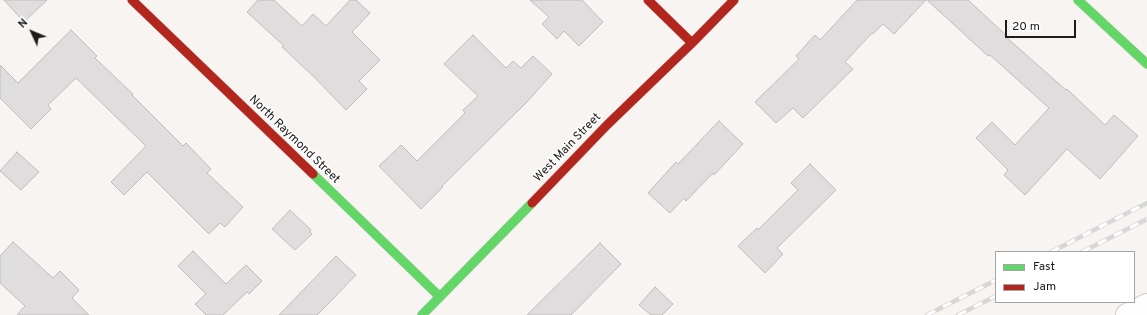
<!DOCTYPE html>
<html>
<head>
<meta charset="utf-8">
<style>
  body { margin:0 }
  #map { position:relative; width:1147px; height:315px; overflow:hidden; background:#f7f4f2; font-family:Overpass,sans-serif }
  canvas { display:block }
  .legend { position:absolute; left:995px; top:251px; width:140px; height:52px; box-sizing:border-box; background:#fff; border:1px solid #a5a4a4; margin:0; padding:5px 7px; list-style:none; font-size:12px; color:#1d1c1b }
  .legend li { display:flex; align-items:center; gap:8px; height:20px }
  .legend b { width:20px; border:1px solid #a5a4a4 }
  .north { position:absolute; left:12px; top:12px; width:40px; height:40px; -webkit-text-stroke:3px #fff; paint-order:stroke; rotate:314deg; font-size:11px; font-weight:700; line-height:16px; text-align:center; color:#1d1c1b }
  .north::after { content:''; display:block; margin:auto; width:14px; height:18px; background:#1d1c1b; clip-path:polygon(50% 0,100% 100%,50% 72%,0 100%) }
  .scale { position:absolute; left:1005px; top:20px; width:71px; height:18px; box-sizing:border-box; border:2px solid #1d1c1b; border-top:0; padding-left:5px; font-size:12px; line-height:14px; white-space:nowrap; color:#1d1c1b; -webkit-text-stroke:3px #fff; paint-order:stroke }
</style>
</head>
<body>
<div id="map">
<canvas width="1147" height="315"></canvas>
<ul class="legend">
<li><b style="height:5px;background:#63d668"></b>Fast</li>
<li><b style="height:5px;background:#b3261e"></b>Jam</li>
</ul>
<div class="north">N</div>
<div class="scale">20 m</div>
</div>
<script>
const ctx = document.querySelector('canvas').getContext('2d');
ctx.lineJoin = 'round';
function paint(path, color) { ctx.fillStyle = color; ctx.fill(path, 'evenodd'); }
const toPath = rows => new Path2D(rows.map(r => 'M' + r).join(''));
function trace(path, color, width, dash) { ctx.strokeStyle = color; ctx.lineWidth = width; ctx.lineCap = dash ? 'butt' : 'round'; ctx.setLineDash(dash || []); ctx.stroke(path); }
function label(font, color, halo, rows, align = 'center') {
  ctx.font = font + ' Overpass,sans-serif'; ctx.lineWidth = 3; ctx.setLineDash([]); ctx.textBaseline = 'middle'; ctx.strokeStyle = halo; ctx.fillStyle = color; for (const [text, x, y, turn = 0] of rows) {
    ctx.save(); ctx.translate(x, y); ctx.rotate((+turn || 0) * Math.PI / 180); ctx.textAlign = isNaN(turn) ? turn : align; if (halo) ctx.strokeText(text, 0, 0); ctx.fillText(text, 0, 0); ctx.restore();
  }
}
const building = toPath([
  [4,0,47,0,24,22,4,0],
  [258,0,274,0,302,26,313,14,326,26,350,0,356,0,370,13,352,32,380,60,359,81,367,89,346,110,314,77,282,47,284,46,247,12,258,0],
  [530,0,582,0,603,22,579,46,564,31,557,39,542,24,549,17,530,0],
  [857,0,926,0,894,34,883,24,873,34,872,33,845,62,853,69,803,118,793,108,776,123,755,102,799,59,796,56,815,35,820,40,857,0],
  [927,0,968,0,1007,36,1006,37,1066,90,1067,89,1105,125,1114,115,1138,136,1100,179,1067,149,1025,195,1004,175,1008,170,976,138,992,122,1015,145,1049,108,990,55,988,56,927,0],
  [71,30,97,56,95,58,133,94,132,95,183,146,186,143,211,169,207,173,243,207,225,227,220,223,209,234,147,172,124,195,111,182,146,146,76,78,48,105,51,109,31,129,0,98,0,65,18,83,71,30],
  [473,35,506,68,513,61,521,68,533,56,552,74,527,102,442,186,443,187,421,209,379,166,401,145,417,161,465,113,463,110,478,96,444,64,473,35],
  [719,121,743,144,714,175,713,173,686,201,684,198,670,213,648,193,676,162,678,164,719,121],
  [17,152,39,172,21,190,0,171,17,152],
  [810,164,836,190,777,248,783,254,765,273,738,246,757,228,758,230,798,190,791,183,810,164],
  [290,210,311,230,310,232,312,234,295,250,272,229,290,210],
  [13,242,53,278,60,271,79,290,72,298,89,315,17,315,25,306,0,283,0,256,13,242],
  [600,243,621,264,571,315,527,315,600,243],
  [193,251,226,284,246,265,262,281,249,294,247,292,223,315,206,315,195,304,206,294,178,266,193,251],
  [336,256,356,275,328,304,317,315,279,315,336,256],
  [655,287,673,304,662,315,651,315,639,305,655,287]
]);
const street = toPath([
  [1127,315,1147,305]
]);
const fast = toPath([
  [1078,0,1147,64],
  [313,174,440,297],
  [422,315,532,203]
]);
const jam = toPath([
  [132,0,313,174],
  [648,0,692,43],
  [532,203,607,125,692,43,734,0]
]);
const rail = toPath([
  [1051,252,1147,203],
  [1082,252,1147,219],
  [927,315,996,280],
  [958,315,996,296]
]);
const streetNames = [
  ["North Raymond Street",294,140,44],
  ["West Main Street",568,148,-46]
];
paint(building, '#dfdddd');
trace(building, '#bebdbd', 1);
trace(street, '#d2d0cf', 24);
trace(fast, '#d2d0cf', 10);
trace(jam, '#d2d0cf', 10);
trace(street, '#fefdfd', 22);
trace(fast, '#63d668', 9);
trace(jam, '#b3261e', 9);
trace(rail, '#d8d7d7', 4.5);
trace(rail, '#fff', 3, [9]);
label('12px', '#1d1c1b', '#fff', streetNames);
</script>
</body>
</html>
